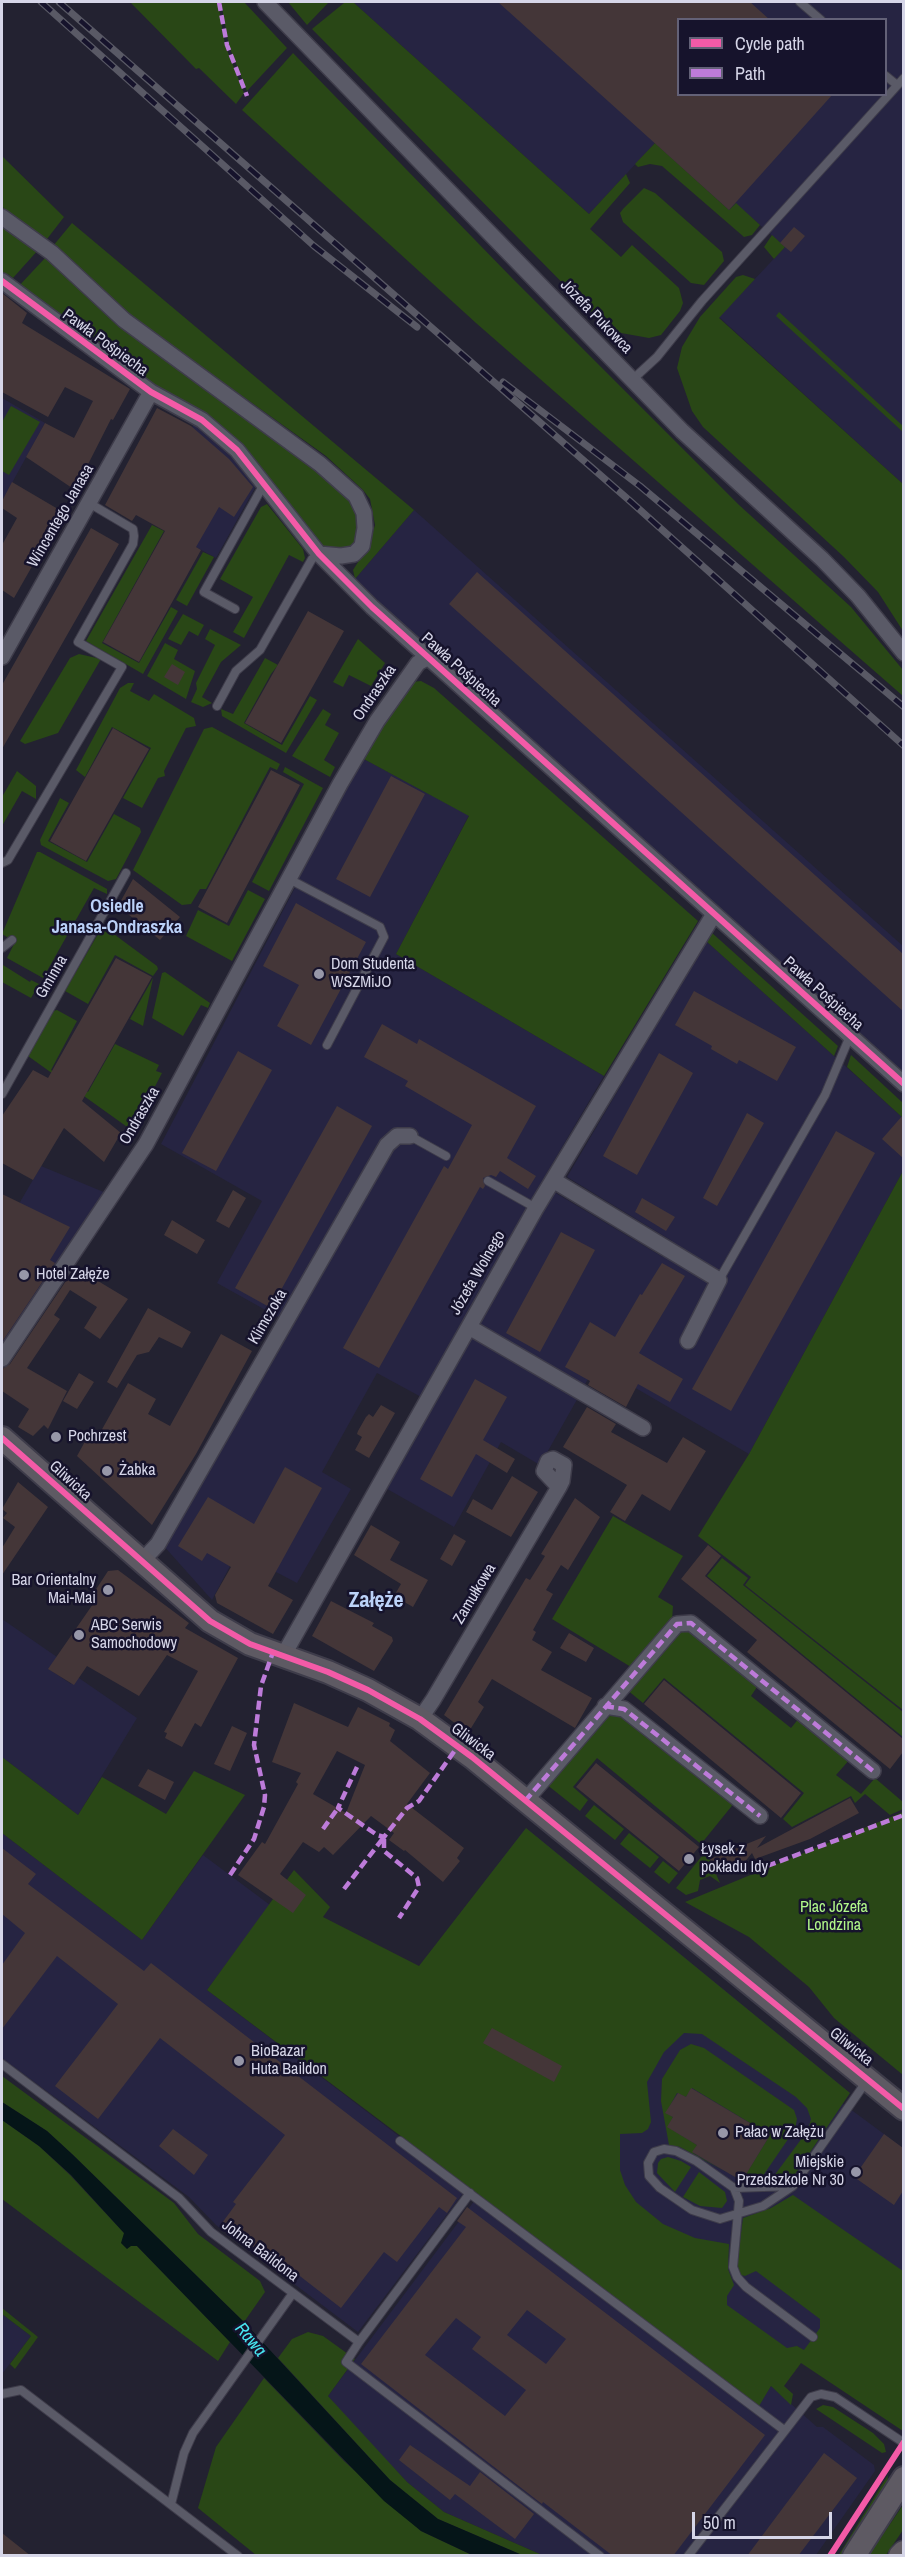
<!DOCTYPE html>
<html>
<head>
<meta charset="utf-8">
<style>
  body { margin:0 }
  #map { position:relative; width:905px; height:2557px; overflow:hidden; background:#232231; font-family:"Archivo Narrow",sans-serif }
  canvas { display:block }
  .frame { position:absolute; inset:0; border:3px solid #d6d6e8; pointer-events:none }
  .legend { position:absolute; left:677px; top:18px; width:210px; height:78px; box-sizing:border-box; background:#16132c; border:2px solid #636177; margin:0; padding:8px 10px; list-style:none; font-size:18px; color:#d6d6e8 }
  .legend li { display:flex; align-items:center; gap:12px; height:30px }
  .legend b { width:30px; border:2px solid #636177 }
  .scale { position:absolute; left:692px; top:2512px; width:140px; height:27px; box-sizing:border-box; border:3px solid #d6d6e8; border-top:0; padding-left:8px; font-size:18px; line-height:21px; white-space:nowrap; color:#d6d6e8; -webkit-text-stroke:4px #16132c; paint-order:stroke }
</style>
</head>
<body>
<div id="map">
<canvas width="905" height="2557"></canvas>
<div class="frame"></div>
<ul class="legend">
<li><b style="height:8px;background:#f35aa7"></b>Cycle path</li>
<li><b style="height:8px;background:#bd7bd9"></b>Path</li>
</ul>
<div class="scale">50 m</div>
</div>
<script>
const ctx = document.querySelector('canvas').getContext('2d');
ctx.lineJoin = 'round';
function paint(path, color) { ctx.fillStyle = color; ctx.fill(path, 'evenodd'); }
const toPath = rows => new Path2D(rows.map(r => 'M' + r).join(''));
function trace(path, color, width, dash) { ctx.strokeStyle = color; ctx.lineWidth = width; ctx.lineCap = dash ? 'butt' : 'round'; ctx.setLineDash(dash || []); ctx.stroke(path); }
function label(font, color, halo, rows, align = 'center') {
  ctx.font = font + ' "Archivo Narrow",sans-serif'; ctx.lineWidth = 5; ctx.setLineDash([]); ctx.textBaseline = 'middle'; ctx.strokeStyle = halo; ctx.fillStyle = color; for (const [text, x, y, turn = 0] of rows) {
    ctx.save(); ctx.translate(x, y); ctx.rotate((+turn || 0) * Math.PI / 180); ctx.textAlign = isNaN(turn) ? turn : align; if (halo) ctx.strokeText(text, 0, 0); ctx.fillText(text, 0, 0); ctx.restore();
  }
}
const built = toPath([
  [353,2,903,2,903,484,719,317,785,247,736,204,729,210,655,143,589,214],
  [678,20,886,20,886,94,678,94],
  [2,398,45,423,2,501],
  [194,424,232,455,256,486,216,558,141,517],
  [414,510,903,946,903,1072,432,652,355,579],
  [362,758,469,815,396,954,604,1076,532,1198,423,1398,377,1373,322,1472,351,1489,297,1583,276,1572,230,1566,212,1600,162,1544,289,1323,217,1283,262,1201,161,1144,299,880,297,879],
  [706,941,903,1118,903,1171,749,1454,596,1365,584,1386,476,1325,554,1192,663,1257,672,1241,567,1177],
  [41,1166,106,1193,2,1352,2,1233],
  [470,1332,579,1396,540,1465,501,1442,454,1527,382,1486],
  [2,1619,57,1657,49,1669,71,1684,76,1676,137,1718,78,1815,2,1757],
  [526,1828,850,2093,842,2103,903,2148,903,2410,869,2393,797,2346,788,2359,367,2034],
  [2,1833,142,1940,203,1855,270,1905,207,1990,467,2188,358,2332,216,2225,189,2197,2,2058],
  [478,2196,758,2406,771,2386,817,2427,823,2427,874,2465,875,2471,816,2555,542,2555,444,2512,407,2482,361,2434,328,2396],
  [2,2314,31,2336,2,2374]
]);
const green = toPath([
  [130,2,218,2,225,45,244,93,236,104,199,68,196,69],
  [221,2,244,2,287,48,247,91,229,46],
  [288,2,329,2,307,25],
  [353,2,589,214,626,174,630,183,590,229,621,257,632,245,679,288,683,303,680,311,661,335,649,338,621,333,602,323,312,29,344,3],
  [293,53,512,278,738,504,851,607,903,670,903,696,476,323,242,110],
  [655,143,729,210,736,203,760,225,752,235,744,237,662,166,650,164,638,167,635,164],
  [2,156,64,217,47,239,11,216,2,206],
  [644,188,655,193,722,252,724,261,704,285,691,283,623,222,620,213,623,209],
  [2,223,39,249,13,278,8,274,5,277,2,274],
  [72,223,414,510,355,579,353,570,369,545,375,525,370,499,363,490,326,456,129,315,53,246],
  [772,235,785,247,774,259,764,247],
  [46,257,318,469,351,500,359,516,359,534,353,548,321,551,241,447,154,389,17,288],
  [743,275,755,279,719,318,903,484,903,631,878,592,844,557,703,427,692,411,677,368,682,347,700,317,736,277],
  [779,312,903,426,903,432,776,316],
  [11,406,40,422,9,475,2,471,2,422],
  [267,504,303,549,305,558,303,562,289,555,244,638,233,632,253,597,220,579,261,507],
  [152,525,164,531,102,643,139,663,171,607,178,611,143,674,86,641],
  [203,552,214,557,187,606,176,600],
  [183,614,204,625,198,636,189,631,181,645,168,639],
  [210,629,241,645,221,662,202,697,212,703,203,707,191,702,197,689,196,683,215,645,205,639],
  [358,639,385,663,371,686,349,675,343,687,333,682],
  [165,643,178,650,174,659,195,671,186,699,147,676],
  [79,654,101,659,58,733,25,744,20,741,70,658],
  [265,658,278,665,271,674,244,723,282,745,310,696,317,700,286,753,222,716,221,709,233,714],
  [421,681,434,688,698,921,604,1076,396,954,469,816,362,758,412,682],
  [128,683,134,683,130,691,149,701,154,694,194,718,196,726,186,728,164,771,165,776,158,778,142,808,123,798,151,748,112,727,85,777,76,770,120,688],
  [323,709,331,714,325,725,339,733,324,760,335,767,330,777,292,756],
  [212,727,280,764,277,770,270,767,206,889,200,889,191,904,182,905,133,870,204,729],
  [285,767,323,788,269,891,252,882,304,784,283,772],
  [17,771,36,786,36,799,22,791,2,826,2,797],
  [60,798,69,803,48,841,87,862,114,814,140,828,141,832,116,879,108,881,41,845,40,840],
  [37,852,40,852,107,889,107,894,94,888,43,978,7,958,15,942,2,934],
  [248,890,265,899,232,961,186,936,198,910,229,926],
  [107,929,157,966,158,969,153,976,115,955,88,1004,65,991,98,934],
  [711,932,838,1046,834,1056,706,941],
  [3,965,30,982,31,980,39,984,31,998,2,982],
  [165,972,210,1003,208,1008,201,1005,183,1036,152,1018,162,973],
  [153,978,143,1026,130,1019],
  [57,1010,77,1021,51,1070,88,1092,115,1044,159,1065,156,1071,162,1073,136,1123,140,1126,137,1128,130,1129,28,1056,53,1011],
  [851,1055,903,1103,903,1118,847,1067],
  [903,1171,903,1710,745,1585,751,1577,698,1536,749,1454],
  [613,1516,683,1556,658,1597,673,1606,672,1620,631,1667,552,1619],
  [722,1558,748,1578,743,1585,903,1712,903,1737,707,1576],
  [689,1628,759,1684,751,1696,791,1728,800,1717,851,1758,836,1775,861,1794,875,1778,903,1802,903,1809,890,1815,865,1794,855,1803,851,1796,792,1827,783,1819,804,1793,664,1678,643,1703,626,1689,679,1629],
  [616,1711,735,1802,701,1844,597,1758,573,1787,588,1800,580,1811,546,1784,604,1714],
  [2,1757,78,1815,102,1777,166,1814,194,1771,245,1795,142,1940,2,1833],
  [594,1805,624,1829,615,1840,585,1816],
  [903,1812,903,2075,834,2018,809,1987,749,1937,685,1902],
  [526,1828,850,2093,790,2182,768,2184,808,2130,811,2119,807,2108,796,2097,702,2034,684,2033,664,2052,647,2082,651,2122,648,2129,642,2133,620,2134,620,2170,625,2185,636,2202,663,2224,695,2238,729,2244,728,2269,734,2285,727,2296,727,2305,787,2348,797,2346,804,2350,820,2328,820,2319,756,2271,745,2276,741,2275,737,2264,743,2218,771,2208,793,2195,903,2271,903,2431,801,2363,784,2386,793,2394,791,2405,771,2386,759,2406,207,1990,294,1870,330,1907,323,1917,419,1966],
  [629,1833,659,1857,650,1868,620,1844],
  [706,1851,720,1883,710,1876,700,1880,698,1891,686,1895,676,1888],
  [663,1861,678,1873,669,1884,654,1872],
  [691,2044,704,2048,794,2110,797,2119,795,2129,758,2183,741,2182,770,2135,692,2088,686,2097,677,2093,666,2113,673,2117,668,2127,697,2145,693,2153,726,2172,680,2147,669,2145,661,2101,662,2079,680,2050],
  [2,2076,174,2203,198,2234,260,2281,265,2292,244,2322,72,2154,47,2131,2,2102],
  [2,2120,39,2146,70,2175,124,2233,131,2246,137,2246,230,2342,218,2361,2,2199],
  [668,2157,681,2161,691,2167,675,2192,657,2173,658,2163,661,2159],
  [699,2172,725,2192,727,2201,722,2208,700,2206,683,2197],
  [2,2308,38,2337,15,2369,10,2364,31,2336,2,2314],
  [308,2332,323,2336,355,2359,328,2396,407,2482,444,2512,542,2555,522,2555,438,2519,390,2480,278,2358,292,2339],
  [264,2378,344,2461,421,2531,472,2555,256,2555,198,2508,216,2447],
  [823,2405,833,2407,873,2433,884,2444,886,2452,882,2453,816,2409],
  [888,2475,887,2484,842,2555,838,2556],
  [903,2505,903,2530,886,2555,869,2555]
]);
const water = toPath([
  [2,2102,47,2131,72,2154,244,2322,390,2480,438,2519,522,2555,472,2555,421,2531,384,2501,137,2246,131,2246,127,2249,121,2243,124,2233,71,2175,39,2146,2,2120]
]);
const building = toPath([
  [498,2,750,2,770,20,678,20,678,94,833,94,729,210],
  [794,227,805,236,791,252,780,243],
  [2,293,27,313,22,323,130,389,113,420,111,419,75,490,26,457,45,423,74,438,93,401,65,387,48,417,2,392],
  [157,408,191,426,229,459,253,487,234,517,219,507,196,547,201,550,139,662,103,642,165,531,136,515,132,521,105,505],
  [12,482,63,512,14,598,2,590,2,545,17,518,2,508,2,501],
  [91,528,119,544,2,749,2,685],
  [477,572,903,954,903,1011,449,604],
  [308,611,344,631,281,743,245,723],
  [172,664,185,672,178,685,164,677],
  [113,728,149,749,86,861,50,841],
  [271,770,300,785,227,923,198,907],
  [391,776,425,794,370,897,336,879],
  [133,879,180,917,160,940,118,906],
  [296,903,366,942,311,1045,277,1026,299,985,263,966],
  [116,958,152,977,82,1101,121,1133,104,1162,64,1128,33,1180,2,1163,2,1116,33,1070,48,1078],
  [694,991,796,1047,777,1081,739,1060,737,1064,711,1049,712,1046,675,1025],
  [382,1024,417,1044,419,1039,536,1106,507,1158,536,1176,528,1189,500,1171,496,1177,491,1175,483,1178,485,1186,483,1189,480,1187,379,1368,343,1348,444,1166,448,1169,472,1125,405,1086,408,1081,364,1057],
  [238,1051,272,1070,216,1171,182,1153],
  [659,1053,693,1073,637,1175,603,1156],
  [337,1106,372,1126,271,1308,235,1288],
  [747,1113,764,1123,717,1206,703,1198],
  [903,1115,903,1158,882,1139],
  [836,1131,875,1153,731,1411,692,1389],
  [233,1190,246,1198,229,1228,216,1221],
  [2,1194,70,1227,50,1260,55,1263,2,1342],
  [642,1198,675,1217,666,1231,635,1212],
  [172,1220,205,1240,197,1254,164,1235],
  [561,1232,595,1250,540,1352,506,1333],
  [662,1263,685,1276,639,1353,683,1379,670,1402,638,1384,626,1407,588,1385,590,1381,565,1367,590,1322,615,1337,640,1294,642,1295],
  [78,1269,128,1299,100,1339,84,1328,97,1307,70,1290,54,1315,60,1319,27,1368,67,1391,48,1429,44,1425,33,1436,18,1427,29,1409,2,1391,2,1369,10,1364,72,1272,75,1274],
  [148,1308,191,1332,182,1348,159,1337,149,1352,137,1355,117,1388,107,1382],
  [221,1334,252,1351,196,1454,152,1525,77,1456,88,1436,96,1440,128,1383,156,1399,148,1414,170,1426],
  [79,1373,94,1382,77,1409,63,1401],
  [475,1379,507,1397,483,1440,515,1459,507,1473,476,1454,452,1497,420,1479],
  [381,1405,395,1413,369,1458,355,1450,362,1437,357,1434,358,1431,366,1417,369,1414,373,1417],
  [587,1407,616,1424,611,1432,667,1463,683,1437,706,1451,670,1511,642,1494,625,1521,610,1512,627,1485,563,1447],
  [285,1467,322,1488,268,1586,293,1600,273,1634,217,1603,215,1595,231,1567,207,1553,202,1561,178,1546,208,1497,254,1524],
  [512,1476,538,1492,511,1537,466,1512,473,1499,492,1510],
  [18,1482,48,1507,2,1575,2,1548,15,1527,3,1518,7,1513,2,1509],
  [575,1498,600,1517,568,1570,561,1565,546,1590,553,1594,533,1630,536,1632,532,1640,552,1652,541,1670,592,1698,575,1728,492,1679,478,1702,484,1707,468,1733,444,1715,526,1578,530,1580,545,1556,541,1554],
  [371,1525,400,1542,390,1560,428,1580,413,1607,394,1596,401,1584,354,1555],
  [454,1534,466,1541,452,1566,440,1559],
  [708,1545,721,1556,705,1576,903,1739,903,1752,890,1769,747,1652,757,1640,681,1579],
  [118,1570,189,1623,185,1628,238,1658,201,1727,195,1723,182,1747,165,1738,167,1733,164,1732,198,1671,167,1655,139,1696,87,1666,74,1685,48,1669,93,1604,89,1600,108,1571],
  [331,1601,374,1623,372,1626,392,1637,393,1641,374,1671,312,1636],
  [569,1633,594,1648,586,1662,560,1648],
  [664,1680,801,1793,781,1818,644,1704],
  [294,1703,348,1727,358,1707,390,1723,389,1726,395,1730,390,1741,430,1773,407,1804,464,1848,457,1858,460,1861,443,1882,405,1850,404,1851,389,1840,394,1833,371,1816,333,1855,324,1847,319,1852,303,1842,280,1874,306,1895,293,1913,238,1875,262,1842,265,1844,298,1784,296,1782,301,1773,272,1762],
  [337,1751,365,1765,346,1813,313,1794],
  [232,1726,247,1733,230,1771,214,1764],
  [596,1763,699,1847,679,1871,576,1787],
  [148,1769,174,1782,165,1800,138,1786],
  [850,1798,859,1813,810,1839,755,1859,752,1853,743,1864,716,1875,710,1859,766,1836,757,1848],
  [2,1848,36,1874,28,1884,144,1971,151,1963,457,2198,447,2213,439,2207,397,2262,384,2252,341,2308,296,2273,293,2277,222,2223,236,2204,233,2202,285,2135,160,2038,98,2119,55,2086,118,2004,57,1956,2,2029,2,1965,25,1933,2,1914],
  [492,2028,562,2066,554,2082,483,2043],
  [691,2088,770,2135,742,2181,692,2152,697,2145,667,2127,673,2117,665,2113,678,2093,686,2097],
  [173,2129,208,2155,194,2175,159,2146],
  [884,2134,903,2148,903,2191,894,2205,854,2177],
  [467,2207,765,2435,673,2556,613,2556,543,2502,542,2504,361,2364,466,2227,457,2221],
  [527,2310,566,2339,546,2364,507,2335],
  [456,2318,481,2337,472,2349,526,2390,505,2416,425,2355],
  [410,2445,470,2486,480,2472,534,2514,515,2539,455,2494,450,2500,399,2460],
  [824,2453,857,2478,798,2556,747,2556],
  [2,2533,31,2556,2,2556]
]);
const lane = toPath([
  [800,2,821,20],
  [886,76,897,85],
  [632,380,657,357,702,301,904,78],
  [235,609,204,592,264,484],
  [217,706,236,671,260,650,312,559,319,554],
  [2,863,8,860,122,667,78,642,133,544,134,536,133,529,89,503],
  [289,879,380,927,384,937,327,1045],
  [2,948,12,940],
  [2,1094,126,873],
  [410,1136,446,1156],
  [488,1181,536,1208],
  [719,1280,825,1095,850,1036],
  [2,2064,179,2198,211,2232,359,2342,470,2193],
  [400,2141,784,2430],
  [793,2186,763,2206,720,2219,692,2210,660,2188,649,2176,648,2163,654,2152,664,2149,676,2151,696,2161,734,2188,793,2186,866,2082],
  [734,2188,739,2201,733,2267,737,2277,746,2287,813,2337],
  [359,2342,346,2362,600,2556],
  [2,2394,21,2390,238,2556],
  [171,2504,184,2453,193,2433,293,2293],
  [688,2556,811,2397,821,2394,835,2397,904,2443]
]);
const street = toPath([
  [265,2,682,431,822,559,858,596,904,653],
  [2,217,52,253,124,320,320,464,356,496,364,513,365,528,362,546,354,554,341,556,319,554],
  [2,281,151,392,202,420,237,450,319,554,372,607,904,1084],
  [2,657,151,392],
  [553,1180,719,1280,688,1341],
  [469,1327,643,1428],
  [2,1359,146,1144,340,784,377,721,418,663,427,658],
  [141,1562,158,1544,387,1145,397,1136,410,1136],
  [283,1656,536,1208,714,914],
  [605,1706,624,1709,760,1816],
  [420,1719,433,1700,559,1487,562,1481,564,1465,553,1459,548,1461,544,1471,559,1487],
  [525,1801,677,1624,691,1623,873,1771]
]);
const secondary = toPath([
  [2,1438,210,1621,250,1644,328,1672,368,1690,420,1719,472,1757,904,2109],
  [854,2556,904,2478]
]);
const primary = toPath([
  [901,2556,904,2553]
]);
const tram = toPath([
  [2,1433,214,1619,257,1642,334,1670,371,1687,449,1734,904,2104],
  [425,1728,462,1754]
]);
const rail = toPath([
  [41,2,314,246,417,327],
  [59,2,630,501,904,746],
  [503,382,640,486,904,707]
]);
const quiet = toPath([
  [219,2,227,45,247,96],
  [605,1706,624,1709,760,1816],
  [357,1767,338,1808,377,1835,384,1837,407,1808,419,1801,458,1746],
  [525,1801,677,1624,691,1623,873,1771],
  [323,1829,338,1808],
  [767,1866,904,1815],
  [230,1875,254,1839,264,1807,265,1795,254,1745,261,1686,273,1652],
  [344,1889,384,1837,384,1851,417,1878,419,1887,399,1918]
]);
const cycleway = toPath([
  [2,281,151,392,202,420,237,450,319,554,372,607,904,1084],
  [2,1438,210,1621,250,1644,328,1672,368,1690,420,1719,472,1757,904,2109],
  [830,2556,904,2442]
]);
const markers = [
  [319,974,6,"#9797a8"],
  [24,1275,6,"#9797a8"],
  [56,1437,6,"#9797a8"],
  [107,1471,6,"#9797a8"],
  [108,1590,6,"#9797a8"],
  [79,1635,6,"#9797a8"],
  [689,1859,6,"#9797a8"],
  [239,2061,6,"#9797a8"],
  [723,2133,6,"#9797a8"],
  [856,2172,6,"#9797a8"]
];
const streetNames = [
  ["Józefa Pukowca",596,317,46],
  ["Pawła Pośpiecha",105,343,36],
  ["Wincentego Janasa",61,516,-60],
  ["Pawła Pośpiecha",461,670,42],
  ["Ondraszka",375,693,-56],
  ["Gminna",52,977,-60],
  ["Pawła Pośpiecha",823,994,42],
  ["Ondraszka",140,1116,-60],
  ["Józefa Wolnego",478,1273,-60],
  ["Klimczoka",268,1317,-60],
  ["Gliwicka",70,1481,42],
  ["Zamułkowa",475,1594,-59],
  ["Gliwicka",473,1742,37],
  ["Gliwicka",851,2047,39],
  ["Johna Baildona",260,2251,37]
];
const poiNames = [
  ["Dom Studenta",331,965],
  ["WSZMiJO",331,983],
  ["Hotel Załęże",36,1275],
  ["Pochrzest",68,1437],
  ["Żabka",119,1471],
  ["Bar Orientalny",96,1581,"right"],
  ["Mai-Mai",96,1599,"right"],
  ["ABC Serwis",91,1626],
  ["Samochodowy",91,1644],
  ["Łysek z",701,1850],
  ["pokładu Idy",701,1868],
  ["BioBazar",251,2052],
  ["Huta Baildon",251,2070],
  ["Pałac w Załężu",735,2133],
  ["Miejskie",844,2163,"right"],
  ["Przedszkole Nr 30",844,2181,"right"]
];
const parkNames = [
  ["Plac Józefa",834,1908],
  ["Londzina",834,1926]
];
const neighbourhoodNames = [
  ["Osiedle",117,907],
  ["Janasa-Ondraszka",117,928]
];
const waterNames = [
  ["Rawa",250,2340,50]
];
const districtNames = [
  ["Załęże",376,1601]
];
paint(built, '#262442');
paint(green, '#294716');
paint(water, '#051518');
paint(building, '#443638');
trace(lane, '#3e3c4a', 10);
trace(street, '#3e3c4a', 18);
trace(secondary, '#3e3c4a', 26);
trace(primary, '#3e3c4a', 27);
trace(lane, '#5a5a67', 8);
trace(street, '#5a5a67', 15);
trace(secondary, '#5e5a63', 22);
trace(primary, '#625c63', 24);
trace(tram, '#595965', 1.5);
trace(rail, '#595965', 7);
trace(rail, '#16132c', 4.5, [14]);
trace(quiet, '#bd7bd9', 4.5, [9, 4.5]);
trace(cycleway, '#f35aa7', 6);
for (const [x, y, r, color] of markers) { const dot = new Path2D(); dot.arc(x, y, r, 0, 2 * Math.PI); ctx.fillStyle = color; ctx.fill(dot); trace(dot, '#16132c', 2); }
label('16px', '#d6d6e8', '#16132c', streetNames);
label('16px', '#d6d6e8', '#16132c', poiNames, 'left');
label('16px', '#b1f889', '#16132c', parkNames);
label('bold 18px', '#bbd1f8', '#16132c', neighbourhoodNames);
label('italic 18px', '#47e5f0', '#16132c', waterNames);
label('bold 22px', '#bbd1f8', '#16132c', districtNames);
</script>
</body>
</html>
